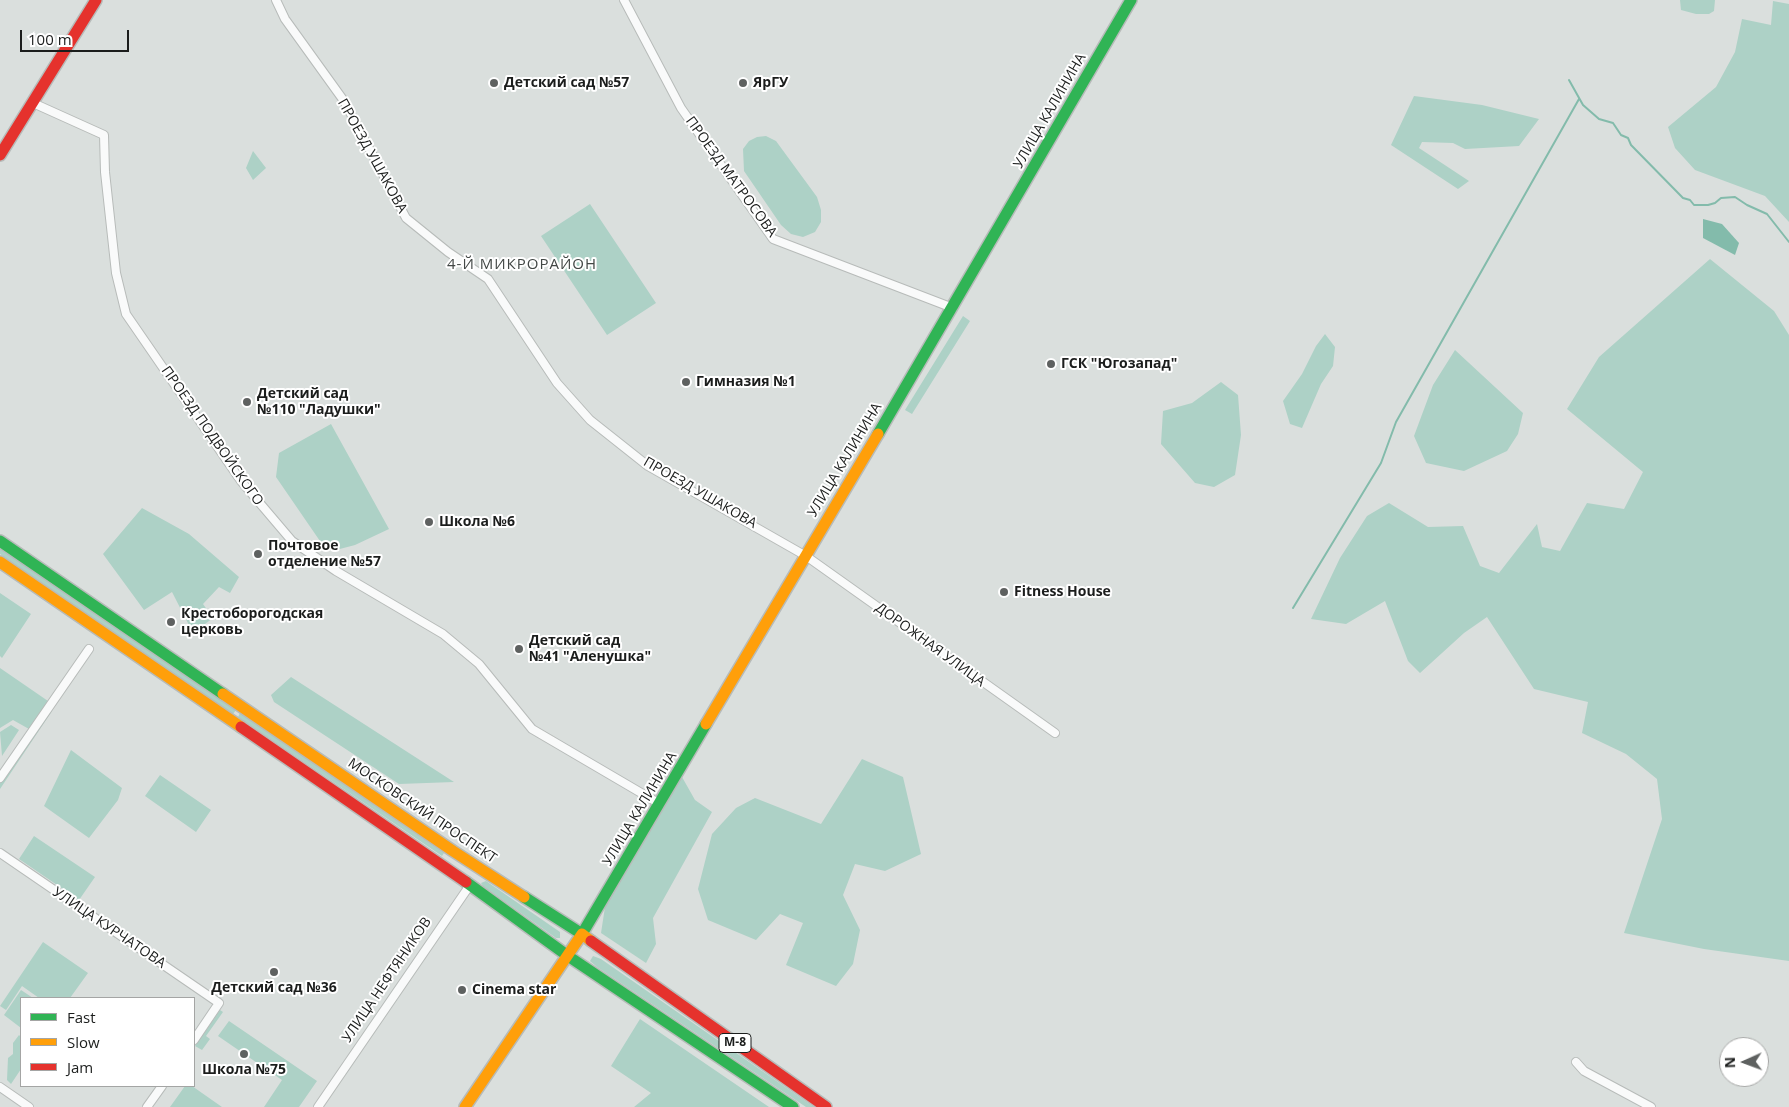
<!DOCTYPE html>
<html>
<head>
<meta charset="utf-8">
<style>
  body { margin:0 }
  #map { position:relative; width:1789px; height:1107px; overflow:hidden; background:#dadfdd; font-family:"Open Sans",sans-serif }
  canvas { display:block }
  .legend { position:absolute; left:20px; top:997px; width:175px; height:90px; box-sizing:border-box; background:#fff; border:1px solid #a4a5a4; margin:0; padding:6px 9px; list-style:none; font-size:15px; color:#1b1d1c }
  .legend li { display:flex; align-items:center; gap:10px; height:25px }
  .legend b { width:25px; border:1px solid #a4a5a4 }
  .north { position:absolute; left:1719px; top:1037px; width:50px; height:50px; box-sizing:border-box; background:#fff; border:1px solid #a4a5a4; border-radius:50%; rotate:268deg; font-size:14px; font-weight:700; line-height:20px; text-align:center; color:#1b1d1c }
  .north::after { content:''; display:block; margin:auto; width:18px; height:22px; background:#5e6160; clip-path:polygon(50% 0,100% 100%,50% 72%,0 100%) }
  .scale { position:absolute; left:20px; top:30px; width:109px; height:22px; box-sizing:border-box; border:2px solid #1b1d1c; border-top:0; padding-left:6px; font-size:15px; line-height:18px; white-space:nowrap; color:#1b1d1c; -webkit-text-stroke:4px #fff; paint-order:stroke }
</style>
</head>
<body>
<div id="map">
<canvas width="1789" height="1107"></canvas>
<ul class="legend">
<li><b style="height:6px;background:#30b455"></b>Fast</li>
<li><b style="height:6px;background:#ff9f0a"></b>Slow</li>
<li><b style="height:6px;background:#e5322d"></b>Jam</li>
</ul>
<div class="north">N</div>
<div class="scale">100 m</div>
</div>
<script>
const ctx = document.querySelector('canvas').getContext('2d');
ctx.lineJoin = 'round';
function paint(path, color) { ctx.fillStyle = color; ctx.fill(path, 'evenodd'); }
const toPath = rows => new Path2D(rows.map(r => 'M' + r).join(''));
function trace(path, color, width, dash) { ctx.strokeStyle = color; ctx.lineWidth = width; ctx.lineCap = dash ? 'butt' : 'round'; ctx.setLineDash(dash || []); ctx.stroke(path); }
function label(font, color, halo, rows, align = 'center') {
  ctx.font = font + ' "Open Sans",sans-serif'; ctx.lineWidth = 4; ctx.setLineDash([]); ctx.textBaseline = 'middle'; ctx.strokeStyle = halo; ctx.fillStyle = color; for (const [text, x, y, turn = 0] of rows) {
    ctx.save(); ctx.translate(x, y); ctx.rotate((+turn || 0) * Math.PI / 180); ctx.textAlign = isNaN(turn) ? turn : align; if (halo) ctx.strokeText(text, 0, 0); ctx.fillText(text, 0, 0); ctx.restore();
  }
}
const green = toPath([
  [1680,0,1715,0,1714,11,1709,14,1696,14,1681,10],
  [1773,1,1789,4,1789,222,1765,196,1695,170,1675,148,1668,127,1716,87,1735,52,1742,19,1771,25],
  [1414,96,1482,105,1539,119,1519,146,1465,149,1453,143,1422,142,1419,148,1469,181,1458,189,1391,145],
  [766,136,776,141,817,197,821,210,821,222,815,232,803,237,791,234,781,225,744,171,743,149,749,141,757,137],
  [253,151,266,168,253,180,246,168],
  [590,204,656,303,607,335,541,236],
  [1710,259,1774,311,1789,335,1789,961,1704,949,1624,933,1662,819,1657,779,1626,754,1582,733,1588,702,1534,689,1487,617,1464,633,1420,673,1408,661,1385,601,1346,624,1311,619,1340,558,1367,516,1389,503,1428,527,1463,526,1480,566,1499,573,1537,524,1542,547,1560,551,1587,503,1624,509,1643,472,1567,409,1599,357],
  [963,316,970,321,912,414,905,410],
  [1325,334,1335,347,1333,366,1321,384,1302,428,1290,424,1283,401,1302,374,1316,346],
  [1455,350,1523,413,1518,434,1507,451,1464,471,1426,463,1414,436,1433,385],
  [1221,382,1238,395,1241,435,1235,475,1214,487,1195,483,1161,444,1163,411,1192,403],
  [331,424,389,529,355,545,336,550,322,544,276,477,279,453],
  [142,508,189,534,239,577,230,593,219,587,203,604,213,618,193,633,172,592,144,610,103,554],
  [0,549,14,558,236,710,233,714,0,554],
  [0,593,31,614,2,658,0,656],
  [0,668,48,701,29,729,13,720,0,728],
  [291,677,454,782,399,784,274,702,271,695],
  [49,710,52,711,0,789,0,783],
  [240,713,444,853,442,856,238,717],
  [11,725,19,730,2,756,0,732],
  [71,750,122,788,118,800,89,838,44,806],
  [862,759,903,777,921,854,885,871,855,864,843,895,860,930,853,964,836,986,786,965,803,923,780,914,756,940,708,920,698,889,712,834,736,808,755,798,821,824],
  [160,775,211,810,196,832,145,796],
  [682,777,695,800,712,812,653,918,656,944,646,963,601,933,605,907],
  [34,836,95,877,79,900,19,859],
  [486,881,560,932,560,938,556,938,483,886,481,883],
  [43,942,88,973,70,998,39,998,22,986,6,1010,0,1006],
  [593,956,601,959,814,1107,806,1107,597,967,590,961],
  [21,990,33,998,21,998,21,1028,4,1015],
  [220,1010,223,1012,206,1036,210,1039,202,1050,195,1046],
  [640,1019,769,1107,634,1107,651,1093,611,1066],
  [229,1021,317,1081,299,1107,264,1107,282,1080,218,1036],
  [19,1035,21,1037,21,1069,11,1084,7,1080,8,1058,13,1054,13,1043],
  [185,1086,192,1086,222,1107,170,1107]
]);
const water = toPath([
  [1703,219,1722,224,1739,243,1735,255,1703,238]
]);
const stream = toPath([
  [1569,80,1583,105,1599,119,1613,123,1621,135,1628,138,1631,145,1683,198,1690,200,1694,205,1708,205,1715,203,1721,198,1735,197,1747,205,1767,214,1789,242],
  [1293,608,1381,463,1396,422,1579,99]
]);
const street = toPath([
  [276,0,285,19,344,101,406,218,448,252,488,279,557,383,590,420,648,466,806,556,1055,733],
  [624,0,681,108,773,239,953,308],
  [33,103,104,135,105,172,116,273,126,314,241,481,292,541,336,571,443,634,479,664,532,729,660,804],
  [0,778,89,649],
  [0,853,219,1003,194,1040],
  [1576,1062,1584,1071,1651,1107],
  [0,1087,29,1107],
  [147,1107,162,1086],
  [318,1107,470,885]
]);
const fast = toPath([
  [878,434,1131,0],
  [0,541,223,694],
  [466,882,568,956],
  [524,897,582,934],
  [582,934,706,724],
  [568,956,793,1107]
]);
const slow = toPath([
  [0,562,241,727],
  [223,694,453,851,524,897],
  [706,724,878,434],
  [465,1107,582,934,591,941]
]);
const jam = toPath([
  [0,155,96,0],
  [241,727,466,882],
  [591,941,826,1107]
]);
const markers = [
  [494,83,5,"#5e6160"],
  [743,83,5,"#5e6160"],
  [1051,364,5,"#5e6160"],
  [686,382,5,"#5e6160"],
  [247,402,5,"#5e6160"],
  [429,522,5,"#5e6160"],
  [258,554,5,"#5e6160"],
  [1004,592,5,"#5e6160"],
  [171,622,5,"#5e6160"],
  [519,649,5,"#5e6160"],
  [274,972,5,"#5e6160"],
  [462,990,5,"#5e6160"],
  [244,1054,5,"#5e6160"]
];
const shields = [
  [735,1043,32]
];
const shieldNames = [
  ["М-8",735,1043]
];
const poiNames = [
  ["Детский сад №57",504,83],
  ["ЯрГУ",753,83],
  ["ГСК \"Югозапад\"",1061,364],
  ["Гимназия №1",696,382],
  ["Детский сад",257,394],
  ["№110 \"Ладушки\"",257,410],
  ["Школа №6",439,522],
  ["Почтовое",268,546],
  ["отделение №57",268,562],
  ["Fitness House",1014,592],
  ["Крестоборогодская",181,614],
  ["церковь",181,630],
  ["Детский сад",529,641],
  ["№41 \"Аленушка\"",529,657],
  ["Детский сад №36",274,988,"center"],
  ["Cinema star",472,990],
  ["Школа №75",244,1070,"center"]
];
const streetNames = [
  ["УЛИЦА КАЛИНИНА",1050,111,-60],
  ["ПРОЕЗД УШАКОВА",372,156,61],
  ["ПРОЕЗД МАТРОСОВА",731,177,54],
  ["ПРОЕЗД ПОДВОЙСКОГО",212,436,55],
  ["УЛИЦА КАЛИНИНА",845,460,-59],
  ["ПРОЕЗД УШАКОВА",700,493,30],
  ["ДОРОЖНАЯ УЛИЦА",930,645,36],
  ["УЛИЦА КАЛИНИНА",640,809,-59],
  ["МОСКОВСКИЙ ПРОСПЕКТ",422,811,34],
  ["УЛИЦА КУРЧАТОВА",109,928,34],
  ["УЛИЦА НЕФТЯНИКОВ",387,980,-56]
];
const neighbourhoodNames = [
  ["4-Й МИКРОРАЙОН",522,265]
];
paint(green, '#add1c6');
paint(water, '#83bbab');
trace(stream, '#83bbab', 2);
trace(street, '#b7bbb9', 10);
trace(fast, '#b7bbb9', 14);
trace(slow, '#b7bbb9', 14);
trace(jam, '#b7bbb9', 14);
trace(street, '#f9fafa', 8);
trace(fast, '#30b455', 11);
trace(slow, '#ff9f0a', 11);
trace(jam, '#e5322d', 11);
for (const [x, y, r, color] of markers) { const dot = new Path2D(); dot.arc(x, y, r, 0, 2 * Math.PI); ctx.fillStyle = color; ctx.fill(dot); trace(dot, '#fff', 2); }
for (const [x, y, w] of shields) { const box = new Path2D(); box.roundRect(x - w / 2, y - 9.5, w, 19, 4); ctx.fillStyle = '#fff'; ctx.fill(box); trace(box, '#1b1d1c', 1); }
label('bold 12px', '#1b1d1c', null, shieldNames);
label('bold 14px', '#1b1d1c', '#fff', poiNames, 'left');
label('14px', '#1b1d1c', '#fff', streetNames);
ctx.letterSpacing = '1px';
label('15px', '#424745', '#fff', neighbourhoodNames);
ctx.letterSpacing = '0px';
</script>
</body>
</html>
